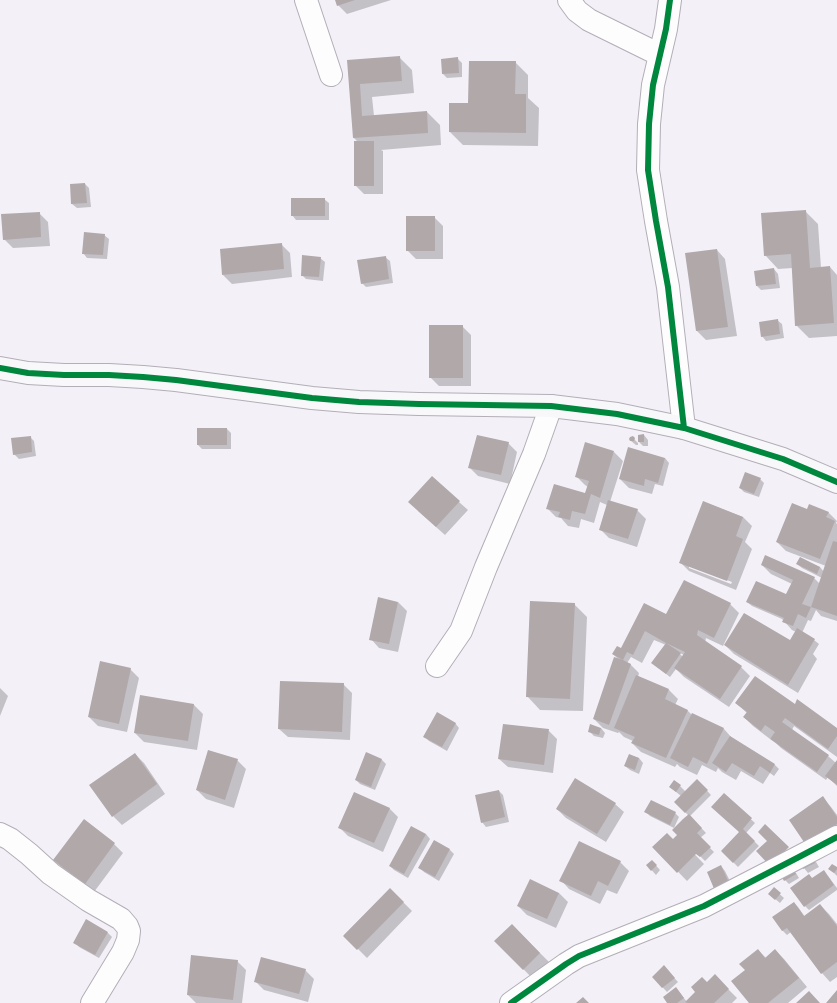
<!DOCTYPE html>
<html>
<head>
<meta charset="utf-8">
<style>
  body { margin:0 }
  canvas { display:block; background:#f4f0f8 }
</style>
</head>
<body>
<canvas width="837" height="1003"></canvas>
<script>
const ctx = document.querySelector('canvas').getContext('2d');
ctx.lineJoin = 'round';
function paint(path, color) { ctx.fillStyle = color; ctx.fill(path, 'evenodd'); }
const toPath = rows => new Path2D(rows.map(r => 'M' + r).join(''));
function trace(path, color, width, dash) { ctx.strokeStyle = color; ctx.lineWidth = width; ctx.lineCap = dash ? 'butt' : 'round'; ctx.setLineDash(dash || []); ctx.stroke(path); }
const shadow = toPath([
  [336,0,391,0,347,14,338,5],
  [399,57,412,70,414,93,372,97,374,116,427,112,440,125,441,145,381,150,383,151,383,194,364,194,355,185,358,142,354,138,348,61],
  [457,58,462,63,462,77,447,78,443,74],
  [515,62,528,75,528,98,539,108,538,146,463,145,450,132,469,104],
  [85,184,89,188,91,207,77,208,72,204],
  [324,199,329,203,329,220,296,220,292,215],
  [805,211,818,224,821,268,830,267,837,275,837,336,809,338,796,325,793,268,778,269,765,255],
  [39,213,48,222,50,246,13,248,4,239],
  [434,217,443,226,443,259,416,259,407,250],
  [104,235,109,239,107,259,87,258,83,253],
  [281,244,290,253,292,277,232,284,223,275],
  [717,250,725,259,737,336,706,340,697,331,686,254],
  [385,257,390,261,393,283,366,287,362,283],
  [320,258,325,262,323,281,306,279,302,275],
  [774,269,778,274,780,288,761,290,757,286],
  [777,320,782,324,784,338,766,341,762,336],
  [462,326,471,335,471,386,439,386,430,377],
  [227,429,231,433,231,449,202,449,198,445],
  [644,435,648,440,648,446,643,446,639,442],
  [30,437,34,441,36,456,19,459,14,454],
  [632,437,638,443,638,445,636,445,631,441],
  [508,443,517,452,510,484,478,476,470,468],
  [614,452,623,461,610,502,637,510,646,519,637,547,609,538,600,529,607,505,600,502,594,523,581,519,579,528,568,526,561,518,556,517,547,508,586,494,588,487,585,485,576,476],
  [665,458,669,463,663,486,655,484,652,494,629,488,620,479],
  [760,479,764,483,759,497,744,492,740,488],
  [459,502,468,510,445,535,418,511],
  [704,502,743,517,752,526,745,542,752,549,736,590,689,571,680,562],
  [689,566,732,582,731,584,689,568],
  [808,511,828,512,837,521,836,523,837,524,837,621,821,616,816,610,811,621,808,620,802,633,814,640,819,644,813,654,817,659,798,693,734,654,725,645,790,642,796,632,792,630,782,619,752,606,747,602,786,595,792,584,771,574,762,565,814,578,820,584,822,578,802,568,797,564,800,559,820,567,824,572,826,566,786,551,777,542],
  [398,602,407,611,398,652,379,648,371,639],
  [574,604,587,617,583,711,540,710,527,696],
  [644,604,667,615,730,604,739,613,723,646,706,638,705,643,741,667,750,676,729,707,684,677,676,669,670,677,657,667,666,645,654,640,642,663,631,657,627,663,630,664,639,673,638,677,669,690,678,699,675,705,688,711,692,715,724,729,732,738,775,765,779,769,774,776,770,773,763,784,741,771,736,780,722,772,718,768,716,772,702,765,697,775,680,767,677,764,675,767,641,752,632,743,633,741,624,737,619,732,618,733,603,728,594,719,619,660,613,654,624,652],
  [678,652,684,655,683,657],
  [130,669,139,678,127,732,98,726,89,717],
  [343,684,352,693,350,740,288,737,279,729],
  [0,688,8,696,0,716],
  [141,697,194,705,203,714,197,750,144,742,135,733],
  [736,703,795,706,837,729,837,757,794,726,792,730,828,756,836,763,837,762,837,786,828,777,826,780,781,748,771,738,770,739,753,726,744,717,747,713],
  [455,723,459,728,447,751,429,741,425,737],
  [601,728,605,733,603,738,594,736,589,731],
  [548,730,557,739,553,773,508,767,499,759],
  [366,753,382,760,386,764,375,790,360,784,356,780],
  [135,754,144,763,165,794,122,825,113,816],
  [630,755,639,758,643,763,639,774,630,770,625,766],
  [237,760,246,769,234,808,206,799,197,790],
  [697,780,711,795,690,816,706,833,700,838,714,852,705,861,674,830,689,816,675,802,681,796,670,787,680,786,686,792],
  [499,791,503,795,509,822,486,827,482,822],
  [724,794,755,823,746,833,759,846,738,867,722,851,740,832],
  [823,798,831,807,837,815,837,838,816,853],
  [615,804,624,812,606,842,566,818,557,809],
  [389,808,398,817,383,852,348,836,340,828],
  [646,812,675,813,679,817,674,828,650,816],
  [84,821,114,844,123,853,94,892,63,869,54,860],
  [426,834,430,839,408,878,394,870,390,866],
  [677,836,704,864,687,881,654,847,673,840],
  [435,841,450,850,454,854,439,881,424,872,420,868],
  [812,858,816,862,819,867,808,873,804,868],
  [652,861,660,870,656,875,647,865],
  [620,862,629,871,617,894,607,890,600,904,569,889,561,880],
  [721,866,725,871,734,889,716,891],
  [791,868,796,873,799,878,789,884,785,880],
  [829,869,837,869,837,876,834,873],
  [828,876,837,888,837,890,809,910,805,906],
  [390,889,412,911,367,958,344,935],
  [774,889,784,898,780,903,774,898],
  [559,893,568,902,556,928,527,915,518,906],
  [794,903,798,907,805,917,820,905,829,914,837,924,837,977,830,982,822,973,791,932,787,935,782,930],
  [87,921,108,933,112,937,99,958,79,947,75,942],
  [512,925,549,962,532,978,496,941],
  [758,950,766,958,775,950,784,959,807,987,788,1003,750,1003,746,970],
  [237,961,246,970,242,1003,196,1003,188,995],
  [305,970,314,979,308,1002,264,990,255,981],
  [668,971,678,982,667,992,653,977],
  [715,976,737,998,732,1003,688,1003,687,1002,686,1003,669,1003,680,993,687,1002]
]);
const building = toPath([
  [335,0,355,0,337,6],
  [400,56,402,81,360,84,362,116,427,111,428,133,353,138,347,60],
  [458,57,459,73,442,74,441,59],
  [469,61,516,61,515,94,526,94,526,133,449,132,449,103,468,103],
  [354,141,374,141,374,186,354,186],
  [85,183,87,203,71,204,70,184],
  [291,198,325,198,325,216,291,216],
  [806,210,810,268,830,266,834,323,795,326,791,254,764,256,761,213],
  [40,212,41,237,3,240,1,214],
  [406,216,435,216,435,251,406,251],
  [84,232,105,234,103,255,82,254],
  [282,243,284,269,222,275,220,249],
  [717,249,728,327,696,331,685,253],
  [302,255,321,257,319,277,301,276],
  [386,256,389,279,361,284,357,260],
  [774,268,776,284,756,286,754,271],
  [778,319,780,334,761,337,759,322],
  [429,325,463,325,463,378,429,378],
  [197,428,227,428,227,445,197,445],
  [644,434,644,442,638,442,638,435],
  [477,435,509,442,501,475,468,468],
  [31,436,32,452,13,455,11,438],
  [633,436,635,438,634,441,630,441,629,439,630,437],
  [585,442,614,451,600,498,591,494,585,514,572,511,570,520,558,517,560,512,546,509,554,484,585,493,589,481,575,477],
  [628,447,665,458,658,483,645,479,644,486,619,479],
  [745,472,761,478,754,494,739,488],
  [432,476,460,501,436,527,408,502],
  [608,500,638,509,628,539,599,530],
  [703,501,743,517,736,536,743,539,727,581,679,563],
  [792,503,807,509,809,504,829,512,826,517,835,521,820,559,776,542],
  [833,541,837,542,837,616,811,607,806,618,798,614,793,626,782,622,784,618,746,602,756,581,786,594,793,580,761,565,765,555,815,577,802,604,811,607],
  [800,557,820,567,817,574,796,564],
  [684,580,731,603,714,638,698,630,697,635,742,666,720,699,674,668,685,652,666,643,681,653,666,674,651,663,666,643,645,631,633,655,627,652,623,660,612,654,617,646,621,648,644,603,666,614],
  [378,597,398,602,389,644,369,640],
  [530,601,575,603,570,699,526,697],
  [744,613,790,640,797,628,815,639,788,685,724,645],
  [614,657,623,660,631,664,609,725,593,719],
  [100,661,131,668,119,724,88,717],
  [636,675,669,689,665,699,688,710,666,758,631,743,635,737,614,728],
  [755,676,795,704,797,699,837,728,837,736,828,749,785,718,782,722,829,755,817,772,770,739,775,732,765,725,761,731,743,717,747,712,735,703],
  [280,681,344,683,342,732,278,729],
  [140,695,194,704,188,741,134,733],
  [437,712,456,723,442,747,423,737],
  [692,713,724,728,707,764,693,757,688,767,670,758],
  [503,724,549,729,544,765,498,759],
  [590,724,601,728,599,735,588,732],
  [730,736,775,764,770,773,760,766,754,776,732,763,726,772,712,763],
  [208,750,238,759,225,800,196,790],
  [366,752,382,759,371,787,355,780],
  [135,753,157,784,112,817,89,785],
  [629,754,639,758,635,770,624,766],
  [837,760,837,785,825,776],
  [575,778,616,803,597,834,556,809],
  [697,779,708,790,685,813,674,802],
  [674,780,681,785,676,792,669,787],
  [499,790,505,817,481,823,475,795],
  [354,792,390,808,374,843,338,828],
  [724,793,752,818,743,829,755,841,733,863,721,851,739,832,711,807],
  [823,796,837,817,837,824,806,845,789,820],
  [651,800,676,812,670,825,644,812],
  [689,814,702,828,697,833,711,847,700,857,696,854,677,873,652,847,667,833,673,839,677,835,672,830,683,819],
  [84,819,115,843,85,884,53,860],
  [765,824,789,847,770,866,756,851,767,841,758,832],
  [411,826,426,834,404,874,389,866],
  [434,840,450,849,435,877,418,868],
  [579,841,621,861,608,886,598,881,591,896,559,881],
  [812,857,815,863,803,869,800,863],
  [652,860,657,865,651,871,646,865],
  [832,864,837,867,837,869,834,873,828,869],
  [721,865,730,885,715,891,707,872],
  [792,867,796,874,784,881,780,874],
  [824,870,834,885,804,907,790,888,809,874,812,878],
  [530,879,559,893,547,919,517,906],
  [774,887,781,893,775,900,768,894],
  [390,888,404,902,357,950,343,936],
  [794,902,804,916,820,904,837,926,837,962,821,974,787,928,782,931,772,917],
  [86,919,108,932,95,955,73,943],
  [512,924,540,953,523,970,494,941],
  [758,949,765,958,775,949,799,978,768,1003,749,1003,731,981,745,970,739,964],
  [191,955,238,960,233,1000,187,995],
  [261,957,306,969,299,994,254,982],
  [664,965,675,978,662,988,652,977],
  [715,974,729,989,714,1003,687,1003,685,1002,695,992,691,987,702,977,707,982],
  [676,987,684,998,677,1003,667,1003,663,997],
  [837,990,837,1003,826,1003],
  [809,991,820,1003,796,1003],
  [583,997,589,1003,576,1003]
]);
const street = toPath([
  [306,0,331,75],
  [569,0,577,11,589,20,660,55],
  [670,0,666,29,653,85,649,124,648,170,656,221,668,287,684,428],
  [437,666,461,631,486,567,534,454,551,406],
  [0,834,10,839,29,854,51,874,88,900,121,919,127,926,129,931,128,940,123,952,92,1003],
  [511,1003,566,964,579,956,704,906,797,858,837,837]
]);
const secondary = toPath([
  [0,368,28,373,64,375,109,375,143,377,176,380,312,398,359,402,419,404,551,406,617,414,684,428,783,459,837,482]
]);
const cycleway = toPath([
  [670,0,666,29,653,85,649,124,648,170,656,221,668,287,684,428],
  [0,368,28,373,64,375,109,375,143,377,176,380,312,398,359,402,419,404,551,406,617,414,684,428,783,459,837,482],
  [511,1003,566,964,579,956,704,906,797,858,837,837]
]);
paint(shadow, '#0003');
paint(building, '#b1a8aa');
trace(street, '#b3aeb7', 24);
trace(secondary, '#b3aeb7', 24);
trace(street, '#fdfdfe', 22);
trace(secondary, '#f8f8fb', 22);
trace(cycleway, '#00873e', 6);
</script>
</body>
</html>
